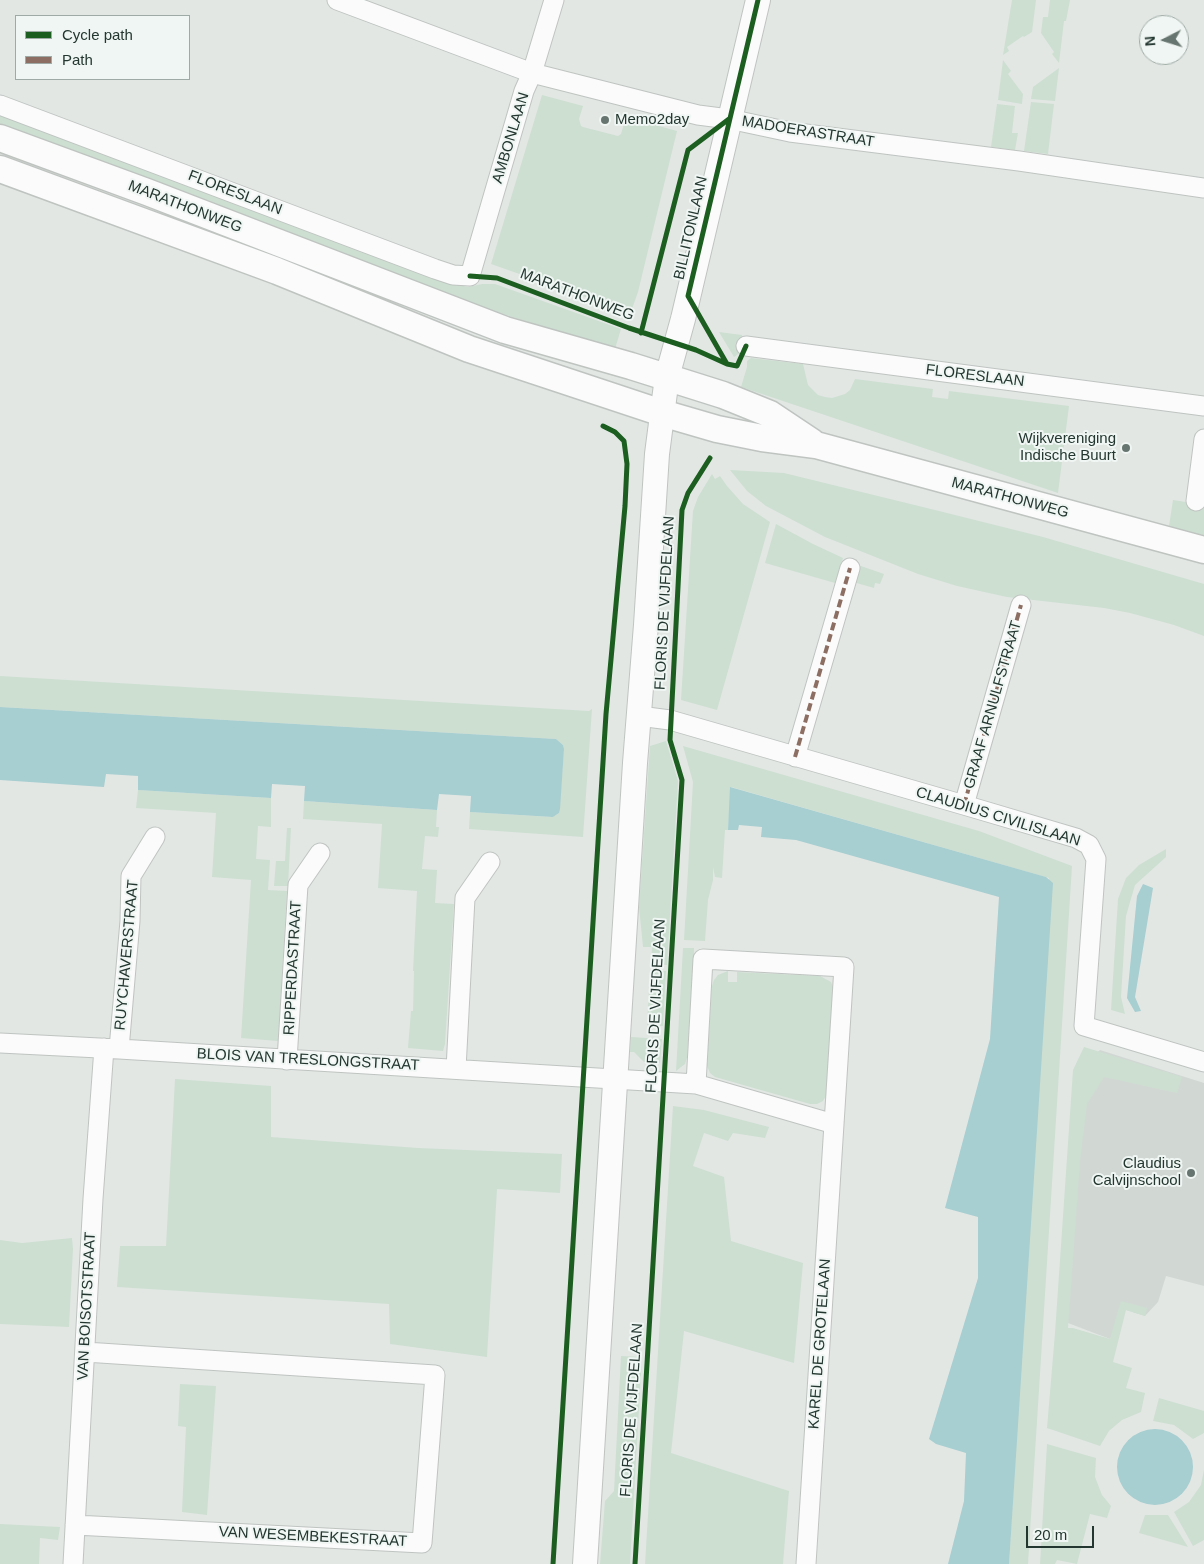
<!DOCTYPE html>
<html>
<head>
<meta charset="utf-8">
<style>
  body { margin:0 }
  #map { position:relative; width:1204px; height:1564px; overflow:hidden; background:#e2e7e4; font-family:Arial,sans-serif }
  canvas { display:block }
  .legend { position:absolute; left:15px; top:15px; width:175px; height:65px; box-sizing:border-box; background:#f0f6f3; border:1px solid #9eaaa5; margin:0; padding:6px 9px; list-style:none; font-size:15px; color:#233730 }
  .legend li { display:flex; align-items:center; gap:10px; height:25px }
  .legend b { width:25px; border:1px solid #9eaaa5 }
  .north { position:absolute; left:1139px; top:15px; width:50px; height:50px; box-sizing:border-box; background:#f0f6f3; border:1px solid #9eaaa5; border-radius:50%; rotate:265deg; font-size:14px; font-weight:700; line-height:20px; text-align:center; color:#233730 }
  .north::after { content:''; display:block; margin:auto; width:18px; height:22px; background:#66756f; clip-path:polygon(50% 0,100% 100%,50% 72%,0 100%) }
  .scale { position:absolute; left:1026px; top:1526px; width:68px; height:22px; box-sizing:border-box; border:2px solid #233730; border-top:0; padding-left:6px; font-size:15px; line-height:18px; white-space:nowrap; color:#233730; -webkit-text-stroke:4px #f0f6f3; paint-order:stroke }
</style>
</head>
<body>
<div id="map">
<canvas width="1204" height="1564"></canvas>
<ul class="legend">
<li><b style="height:6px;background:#1b5e20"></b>Cycle path</li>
<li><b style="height:6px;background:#8d6e63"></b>Path</li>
</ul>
<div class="north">N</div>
<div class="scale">20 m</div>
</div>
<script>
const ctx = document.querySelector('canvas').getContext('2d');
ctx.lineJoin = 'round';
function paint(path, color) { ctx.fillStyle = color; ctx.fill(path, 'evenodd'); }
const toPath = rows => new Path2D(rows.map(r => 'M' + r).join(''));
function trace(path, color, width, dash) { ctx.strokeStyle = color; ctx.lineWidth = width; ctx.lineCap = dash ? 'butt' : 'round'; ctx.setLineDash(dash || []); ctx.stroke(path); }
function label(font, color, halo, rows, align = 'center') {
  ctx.font = font + ' Arial,sans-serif'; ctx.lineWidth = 4; ctx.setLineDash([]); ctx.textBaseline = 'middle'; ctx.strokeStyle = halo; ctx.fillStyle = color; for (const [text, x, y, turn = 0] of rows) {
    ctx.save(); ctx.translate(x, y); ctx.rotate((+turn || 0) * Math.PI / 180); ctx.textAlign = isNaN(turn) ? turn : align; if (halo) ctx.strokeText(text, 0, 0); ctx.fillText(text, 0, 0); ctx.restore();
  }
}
const built = toPath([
  [1100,1050,1204,1083,1204,1286,1166,1276,1158,1302,1145,1316,1126,1310,1110,1339,1060,1320,1077,1070]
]);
const green = toPath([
  [1012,0,1036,0,1032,32,1024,37,1023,36,1007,47,1009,51,1003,55],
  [1050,0,1070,0,1066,21,1064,21,1059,63,1052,54,1054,52,1041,33,1043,17,1048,17],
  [1003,60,1011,71,1008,74,1023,94,1022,104,998,100],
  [1059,68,1055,101,1031,99,1033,87],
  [542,95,583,106,579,119,581,126,583,127,618,136,621,134,626,117,677,131,638,292,632,309,628,312,491,264],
  [1031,102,1054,104,1048,154,1024,151],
  [997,104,1015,106,1012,133,1018,133,1015,150,991,147],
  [0,112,454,284,468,287,482,284,495,284,621,329,615,349,471,304,0,126],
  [719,332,742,335,739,353,737,355,734,357],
  [751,358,803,364,808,385,818,395,825,397,832,398,845,394,850,390,855,379,933,389,932,397,948,399,949,391,1069,406,1058,493,741,387,747,367,747,361],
  [730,470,784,473,931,509,1043,537,1204,584,1204,636,1174,625,1130,613,1104,608,1007,597,957,586,918,574,825,537,766,506,747,491],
  [712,474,715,479,720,476,727,486,743,504,770,522,717,710,681,700,693,511,698,497],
  [1204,499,1204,537,1169,526,1173,500,1198,504],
  [776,524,813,544,843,558,835,583,765,563],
  [858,565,884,574,880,584,875,583,874,588,853,582],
  [0,676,589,711,592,709,583,837,469,829,470,812,553,817,559,813,564,749,563,745,556,739,0,707],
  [666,741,678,781,667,965,651,964,652,947,643,947,639,907,650,746],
  [683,746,979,831,1072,866,1028,1564,1009,1564,1049,878,731,787,728,830,725,830,722,878,715,877,713,867,713,880,708,900,705,941,684,940,693,782],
  [138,790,271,798,271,827,258,826,256,859,270,860,268,890,287,891,278,1041,241,1038,251,880,212,877,216,813,136,808],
  [304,801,437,810,436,827,439,827,438,837,425,836,422,869,437,870,435,903,454,904,445,1044,443,1051,408,1048,411,1011,413,1011,414,971,413,971,417,891,378,888,382,824,303,819],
  [287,828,291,828,288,886,274,886,276,861,285,861],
  [1166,849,1166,857,1135,885,1126,916,1121,997,1125,1014,1111,1010,1118,899,1126,878,1139,865],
  [683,948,694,948,694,955,696,957,693,965,687,1058,685,1064,676,1071],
  [650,971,666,971,663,1026,647,1025],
  [728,971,728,982,737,982,737,972,820,976,831,982,834,989,827,1094,823,1101,817,1104,810,1104,715,1077,710,1073,707,1066,712,986,714,980,718,975],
  [631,1037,662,1039,660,1063,644,1062,634,1052,630,1052],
  [1084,1047,1182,1077,1177,1093,1104,1077,1087,1104,1080,1161,1068,1328,1073,1328,1110,1339,1121,1301,1147,1308,1145,1316,1126,1310,1113,1362,1132,1368,1126,1388,1145,1393,1141,1412,1122,1420,1109,1431,1100,1446,1047,1428,1055,1333,1073,1070],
  [175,1079,271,1086,271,1137,418,1148,562,1154,560,1193,497,1189,487,1357,390,1344,389,1304,117,1287,120,1246,166,1246],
  [673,1106,704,1110,769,1127,765,1138,733,1133,728,1141,704,1133,693,1166,724,1177,731,1241,803,1263,794,1363,684,1331,671,1453,789,1491,783,1564,645,1564],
  [72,1238,73,1249,69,1327,0,1324,0,1240,22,1243],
  [621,1356,642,1357,630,1564,600,1564,605,1501,614,1491],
  [180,1384,216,1386,207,1515,182,1512,186,1427,178,1426],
  [1159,1398,1204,1411,1204,1433,1193,1439,1174,1425,1153,1421],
  [1047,1444,1096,1458,1095,1477,1102,1495,1111,1506,1107,1518,1090,1514,1077,1564,1057,1560,1055,1564,1040,1564],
  [1204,1470,1204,1540,1193,1546,1174,1512,1189,1502,1201,1485],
  [1145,1515,1168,1515,1188,1547,1139,1533],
  [0,1524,60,1527,58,1540,40,1538,39,1564,0,1564]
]);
const water = toPath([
  [0,707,556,739,563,745,564,749,560,809,559,813,553,817,470,812,471,796,439,794,437,810,304,801,305,786,272,784,271,798,138,790,138,776,106,774,104,787,0,780],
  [730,787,1046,877,1053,883,1009,1564,948,1564,964,1501,966,1453,936,1444,929,1439,978,1278,978,1217,945,1208,990,1039,999,897,796,840,761,837,762,827,739,825,738,830,728,830],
  [1143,884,1153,888,1135,997,1141,1011,1135,1012,1127,998,1137,896],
  '1117 1467a38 38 0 1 1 76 0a38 38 0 1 1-76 0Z'
]);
const minor = toPath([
  [337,0,532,73,698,115,729,119,790,132,1019,161,1204,188],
  [0,105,435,269,453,275,470,276,524,91,532,73,554,0],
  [746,346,1204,406],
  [1196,501,1204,439],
  [639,716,670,720,964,805,1076,838,1089,845,1096,859,1084,1026,1204,1062],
  [795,757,850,568],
  [964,805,1021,605],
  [0,1043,119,1049,696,1084,834,1124],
  [119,1049,130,921,131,876,155,837],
  [287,1060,298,885,320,853],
  [456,1069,465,898,490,862],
  [696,1084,703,959,844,967,806,1564],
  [75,1525,422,1543,435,1375,85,1352],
  [73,1564,93,1199,104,1048]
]);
const tertiary = toPath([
  [585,1564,635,763,646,625,657,454,667,377,683,319,758,0]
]);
const secondary = toPath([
  [0,138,147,192,505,330,631,366,723,395,770,414,812,442],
  [0,169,277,271,469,349,662,413,717,429,762,438,816,445,1204,550]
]);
const quiet = toPath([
  [795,757,850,568],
  [964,805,1021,605]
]);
const cycleway = toPath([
  [470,276,497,278,629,328,696,350,727,364,737,366,746,346],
  [641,333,688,150,729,119],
  [727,364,688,296,758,0],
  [553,1564,606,714,625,506,627,464,624,441,615,432,603,426],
  [635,1564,682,780,670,740,682,510,688,493,710,458]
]);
const markers = [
  [605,120,5,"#66756f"],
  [1126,448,5,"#66756f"],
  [1191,1173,5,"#66756f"]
];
const poiNames = [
  ["Memo2day",615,120,"left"],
  ["Wijkvereniging",1116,439],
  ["Indische Buurt",1116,456],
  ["Claudius",1181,1164],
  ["Calvijnschool",1181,1181]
];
const streetNames = [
  ["MADOERASTRAAT",808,132,9],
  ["AMBONLAAN",511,138,-73],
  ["FLORESLAAN",235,193,21],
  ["MARATHONWEG",185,207,21],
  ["BILLITONLAAN",691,228,-77],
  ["MARATHONWEG",577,295,21],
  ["FLORESLAAN",975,376,7],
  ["MARATHONWEG",1010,498,15],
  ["FLORIS DE VIJFDELAAN",665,603,-87],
  ["GRAAF ARNULFSTRAAT",993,705,-74],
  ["CLAUDIUS CIVILISLAAN",998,817,17],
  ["RUYCHAVERSTRAAT",127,955,-85],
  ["RIPPERDASTRAAT",293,968,-87],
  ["FLORIS DE VIJFDELAAN",656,1006,-87],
  ["BLOIS VAN TRESLONGSTRAAT",308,1060,3],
  ["VAN BOISOTSTRAAT",87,1306,-87],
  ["KAREL DE GROTELAAN",820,1344,-86],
  ["FLORIS DE VIJFDELAAN",632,1410,-86],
  ["VAN WESEMBEKESTRAAT",313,1537,3]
];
paint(built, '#d1d8d4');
paint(green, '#cddfd1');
paint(water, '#a7ced0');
trace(minor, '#bfc4c1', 21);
trace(tertiary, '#bfc4c1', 26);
trace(secondary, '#bfc4c1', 29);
trace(minor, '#fbfbfb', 19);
trace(tertiary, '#fbfbfb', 24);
trace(secondary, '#fbfbfb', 26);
trace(quiet, '#8d6e63', 4, [8, 4]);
trace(cycleway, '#1b5e20', 5);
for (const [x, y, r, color] of markers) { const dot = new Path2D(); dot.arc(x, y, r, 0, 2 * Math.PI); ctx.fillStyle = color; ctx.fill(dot); trace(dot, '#f0f6f3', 2); }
label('15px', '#233730', '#f0f6f3', poiNames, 'right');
label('15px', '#233730', '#f0f6f3', streetNames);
</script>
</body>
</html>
